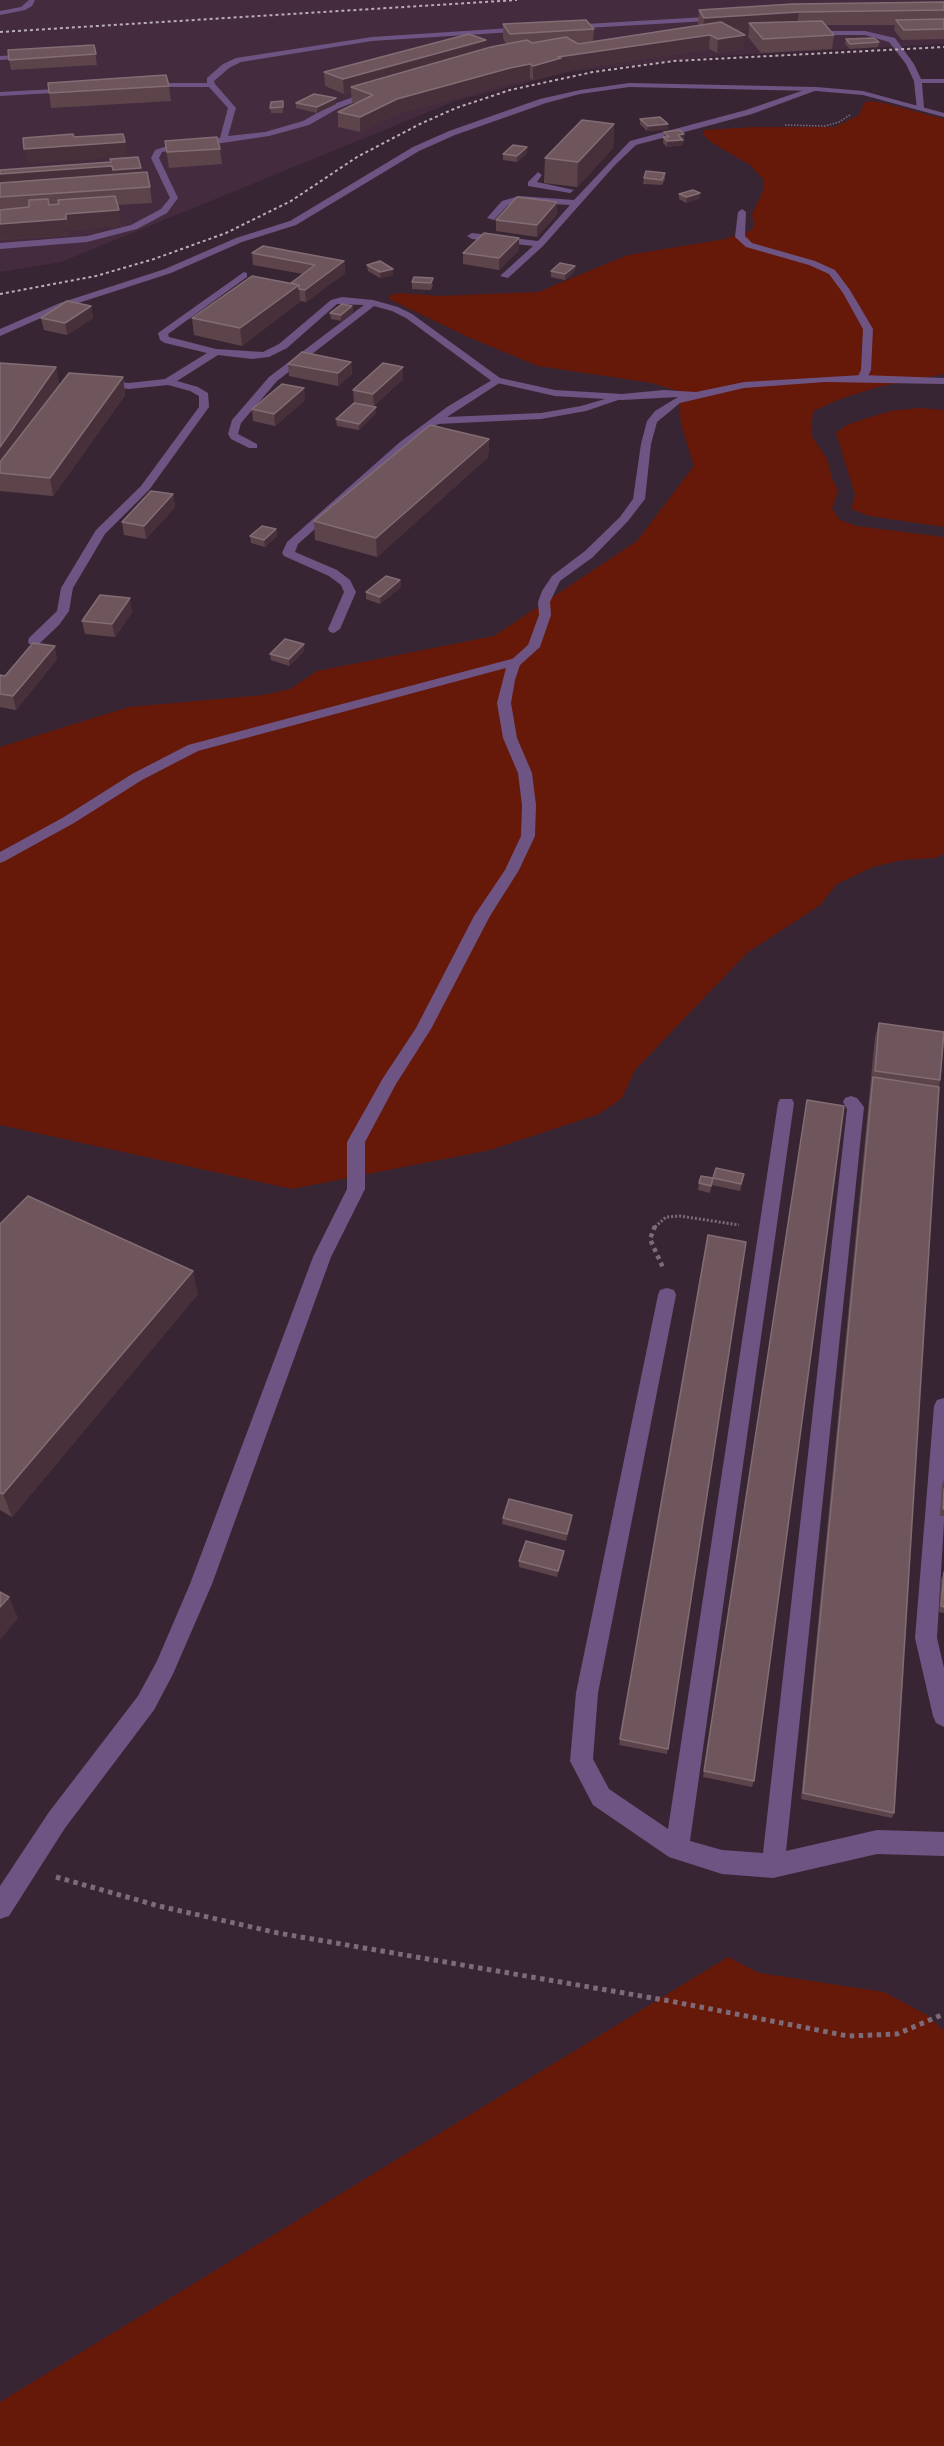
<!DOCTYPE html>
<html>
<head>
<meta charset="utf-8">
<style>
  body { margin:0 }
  canvas { display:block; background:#382533 }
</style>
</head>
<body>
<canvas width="944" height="2446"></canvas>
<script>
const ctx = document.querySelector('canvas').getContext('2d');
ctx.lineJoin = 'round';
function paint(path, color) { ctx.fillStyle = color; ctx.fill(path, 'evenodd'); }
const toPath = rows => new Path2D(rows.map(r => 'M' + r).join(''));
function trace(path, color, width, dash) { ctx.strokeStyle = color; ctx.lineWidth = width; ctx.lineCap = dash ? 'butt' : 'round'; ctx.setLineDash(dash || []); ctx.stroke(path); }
const built = toPath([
  [0,0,944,0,944,44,720,56,568,72,455,101,61,262,0,272]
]);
const green = toPath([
  [869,101,884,103,944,119,944,374,878,387,840,399,813,411,811,435,827,459,832,479,838,490,832,509,840,520,857,526,944,537,944,853,936,858,903,860,873,867,837,884,820,905,747,953,635,1070,622,1098,599,1114,490,1150,292,1189,0,1125,0,747,129,707,264,695,290,689,317,671,494,636,637,541,694,466,681,424,678,391,652,383,538,366,468,337,389,299,390,295,400,293,440,296,538,292,628,255,725,239,748,232,754,227,752,214,763,191,763,179,750,165,711,142,703,134,704,130,755,127,835,127,859,115,864,103],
  [918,408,944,410,944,527,870,516,851,509,855,495,836,433,847,425,864,419,891,411],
  [728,1957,759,1973,884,1992,927,2015,944,2031,944,2446,0,2446,0,2402]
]);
const pathFar3 = toPath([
  [785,125,825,126,839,122,850,115]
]);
const pathFar2 = toPath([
  [655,1227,666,1217,680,1216,739,1225]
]);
const pathFar1 = toPath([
  [655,1226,650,1239,664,1270]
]);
const path = toPath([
  [56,1877,159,1906,278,1933,670,2001,848,2036,897,2034,944,2014]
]);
const lane = toPath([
  [29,0,35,0,32,6,25,10,0,15,0,11,21,7,29,0],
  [723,16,726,20,568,29,564,27,568,25,723,16],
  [526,27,529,31,372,41,241,62,229,68,214,81,215,84,236,108,228,136,265,132,303,121,331,105,373,90,380,92,337,109,309,125,269,136,162,152,159,158,178,198,167,213,137,229,87,242,0,249,0,243,87,236,131,225,161,209,170,198,151,158,155,150,173,144,220,138,228,108,209,87,144,87,140,85,141,83,207,83,207,78,223,64,236,58,372,37,526,27],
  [808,31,865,31,895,38,914,64,921,79,944,79,944,83,922,83,924,108,917,110,914,81,906,64,889,42,865,35,805,35,808,31],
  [34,54,31,58,0,60,0,56,34,54],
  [813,87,820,89,752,114,636,145,615,165,543,246,508,278,500,276,533,246,472,239,467,236,472,233,538,241,570,205,519,202,508,205,494,220,487,218,502,201,519,196,574,200,630,141,746,110,813,87],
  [74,88,74,92,71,92,0,96,0,92,74,88],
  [538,172,542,175,537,182,574,190,570,193,528,186,528,182,538,172],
  [742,209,746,212,745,236,752,243,815,261,835,270,850,290,873,329,871,370,866,380,857,378,861,370,863,329,843,293,829,274,809,265,746,247,735,237,738,212,742,209],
  [244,272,247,273,247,277,168,334,169,337,216,349,263,352,279,344,331,300,342,297,373,300,378,303,277,381,241,423,238,434,257,444,257,448,249,448,231,439,228,434,232,420,269,377,364,305,337,304,287,348,269,357,252,359,218,355,177,381,198,387,208,393,209,407,149,490,105,534,73,588,69,611,59,625,39,644,29,644,28,641,29,638,57,611,61,588,96,530,141,486,199,407,199,396,190,391,168,385,129,389,100,386,95,383,100,380,129,383,165,379,207,353,165,343,160,340,158,333,244,272],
  [497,377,502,380,501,382,447,417,541,413,581,406,622,394,627,397,586,411,541,419,438,424,408,446,298,544,295,552,337,570,350,580,356,592,340,629,334,633,330,632,328,629,344,592,341,585,329,576,284,556,282,553,287,542,400,442,447,407,497,377],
  [515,658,521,662,515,680,511,703,517,738,532,773,536,805,535,836,519,870,490,916,431,1029,396,1084,365,1142,365,1189,331,1257,212,1584,173,1674,154,1710,65,1828,9,1916,0,1919,0,1886,49,1812,138,1696,157,1661,190,1584,313,1257,347,1189,347,1142,383,1078,416,1028,474,916,505,870,521,836,522,805,518,773,503,738,497,703,506,668,198,751,142,780,74,823,5,861,0,863,0,852,64,817,132,774,188,745,515,658],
  [851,1096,857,1098,864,1107,786,1851,877,1830,944,1832,944,1856,877,1854,773,1878,722,1874,669,1857,593,1805,570,1761,576,1693,658,1295,660,1290,667,1288,674,1290,676,1295,598,1693,593,1759,609,1789,668,1829,778,1103,780,1099,792,1099,794,1103,690,1841,722,1850,763,1853,847,1109,843,1102,845,1098,851,1096],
  [944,1398,944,1522,937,1638,944,1668,944,1727,936,1723,933,1716,915,1638,934,1406,937,1400,944,1398]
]);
const street = toPath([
  [629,83,816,87,863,91,944,113,944,117,863,95,816,91,629,87,580,94,546,103,455,135,419,151,296,225,242,242,171,273,66,307,0,336,0,329,60,303,165,269,236,238,290,221,413,147,449,131,540,99,580,90,629,83],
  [373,300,398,307,412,314,500,378,555,390,622,394,664,390,696,392,744,382,862,375,944,378,944,384,825,382,744,388,680,403,657,422,651,444,645,499,628,521,593,557,560,581,550,602,551,615,540,647,520,665,515,666,509,662,528,645,539,615,538,602,542,591,552,576,585,551,620,517,633,499,641,444,647,421,655,411,678,397,622,400,555,396,493,382,406,318,392,311,370,305,370,301,373,300]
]);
const rail = toPath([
  [0,32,517,0],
  [0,294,96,276,154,259,226,233,291,201,357,157,420,124,456,108,510,90,593,72,674,61,944,47]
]);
const wall = toPath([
  [944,2,944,39,902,40,894,30,895,25,825,25,834,35,832,49,761,53,748,37,749,29,736,30,744,49,717,53,709,49,561,71,561,73,533,80,530,79,510,83,397,114,360,132,338,127,338,112,356,103,352,102,351,92,344,94,325,86,324,72,486,48,506,44,503,38,503,24,594,29,593,41,699,25,698,24,699,10],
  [846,39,879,42,878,47,850,49,845,44],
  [94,45,97,65,11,70,9,60],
  [48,83,169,86,171,101,51,108],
  [336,98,336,104,317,113,296,108,296,103],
  [283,101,283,113,271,113,270,108],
  [640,119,668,129,647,131,640,124],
  [614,124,613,148,577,187,544,183,545,158],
  [664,132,684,134,683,145,667,147,663,143],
  [165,141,220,149,222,164,169,168],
  [527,147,527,153,517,162,503,160,503,154],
  [111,162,142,173,150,187,152,203,117,205,121,226,68,230,69,235,0,240,0,170],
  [665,173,665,179,662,185,643,184,644,178],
  [679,194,700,198,686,203,679,199],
  [557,214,537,237,496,231,496,220],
  [519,250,499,270,463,264,463,253],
  [252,253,344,261,345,273,306,302,300,301,242,346,194,335,192,318,291,283,303,274,253,265],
  [367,265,393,269,393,275,380,278,368,271],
  [575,266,574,272,565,280,551,277,551,271],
  [414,277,433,284,431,290,412,289,412,282],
  [91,306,93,318,67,335,44,330,41,318],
  [352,306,353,312,341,321,331,319,330,313],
  [351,362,352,374,338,386,289,376,288,364],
  [0,363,56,367,59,386,123,377,125,395,53,496,0,491],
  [403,379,374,406,354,403,353,390],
  [305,400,275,426,253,421,252,409],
  [376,413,359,430,337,426,336,419],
  [489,439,488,457,377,557,315,540,314,521],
  [173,494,175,507,146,539,124,535,122,522],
  [276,529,277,536,265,547,251,543,250,536],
  [400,580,401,587,380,604,366,599,366,592],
  [132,612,115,637,85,634,82,621],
  [304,651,289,666,271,660,270,654],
  [57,659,16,710,0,707,0,675,5,676],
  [879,1023,940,1080,939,1087,894,1813,892,1818,801,1799,875,1037],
  [806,1107,754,1781,752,1787,703,1777],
  [744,1174,740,1191,712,1185,713,1178],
  [713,1178,710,1193,698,1190,699,1183],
  [0,1224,198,1294,12,1517,0,1510],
  [708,1235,746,1242,667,1754,619,1745],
  [944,1480,944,1516,940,1516,942,1485],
  [503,1518,572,1521,566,1541,502,1524],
  [564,1551,563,1558,557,1577,519,1567,519,1561],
  [944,1572,944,1613,939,1612,941,1579]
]);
const shadedWall = toPath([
  [799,12,797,26,749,23,749,29,703,32,704,18],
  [710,35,709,49,561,71,561,73,533,80,533,66,558,57],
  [745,35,744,49,717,53,718,39],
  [486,40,486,54,351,87,351,92,344,94,343,79],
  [530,64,530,79,510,83,397,114,360,132,360,117,397,99,510,68],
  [336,98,336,104,317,113,317,107],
  [614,124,613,148,577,187,578,162],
  [668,124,668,129,647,131,648,126],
  [684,134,683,145,667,147,667,141,678,135],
  [125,142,127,157,27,164,24,149],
  [527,147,527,153,517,162,517,156],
  [112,166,114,181,0,190,0,174],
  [141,168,144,183,115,186,113,170],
  [700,193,700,198,686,203,687,197],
  [557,202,557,214,537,237,537,225],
  [119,210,121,226,68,230,66,214],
  [66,219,69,235,0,240,0,224],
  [519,238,519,250,499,270,499,258],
  [344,261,345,273,306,302,305,290],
  [575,266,574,272,565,280,565,274],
  [393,269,393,275,380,278,380,272],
  [299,285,300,302,242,346,240,328],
  [91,306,93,318,67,335,65,323],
  [352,306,353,312,341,321,341,315],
  [351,362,352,374,338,386,338,373],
  [56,367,60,388,0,473,0,447],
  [403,367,403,379,374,406,373,394],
  [123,377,125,395,53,496,50,478],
  [304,388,305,400,275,426,274,414],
  [376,407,376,413,359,430,359,424],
  [489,439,488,457,377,557,376,538],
  [173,494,175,507,146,539,144,526],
  [276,529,277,536,265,547,264,540],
  [400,580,401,587,380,604,380,597],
  [130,598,132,612,115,637,112,624],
  [304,644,304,651,289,666,289,659],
  [55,646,57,659,16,710,13,696],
  [193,1271,198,1294,12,1517,3,1494],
  [572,1515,572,1521,566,1541,567,1534],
  [564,1551,563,1558,557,1577,558,1571],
  [9,1597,18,1618,0,1640,0,1607]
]);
const building = toPath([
  [944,2,944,10,799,12,704,18,699,10,792,4,944,2],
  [944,19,944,29,904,30,896,20,944,19],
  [586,20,594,29,510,34,503,24,586,20],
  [822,21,834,35,763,39,749,23,822,21],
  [721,22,745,35,718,39,710,35,558,57,561,58,533,66,530,64,510,68,397,99,360,117,338,112,373,95,351,87,491,47,527,40,532,43,566,37,578,44,721,22],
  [469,34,486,40,343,79,324,72,469,34],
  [874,38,879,42,850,44,846,39,874,38],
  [94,45,96,54,9,60,8,50,94,45],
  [166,75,169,86,49,93,48,83,166,75],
  [314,94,336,98,317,107,296,103,314,94],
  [283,101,283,107,270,108,271,102,283,101],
  [660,117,668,124,648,126,640,119,660,117],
  [582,120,614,124,578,162,545,158,582,120],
  [680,130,684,134,678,135,683,140,667,141,663,137,669,137,664,132,680,130],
  [73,134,74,137,123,134,125,142,24,149,23,138,73,134],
  [217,137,220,149,167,152,165,141,217,137],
  [513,145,527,147,517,156,503,154,513,145],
  [138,157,141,168,113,170,112,166,0,174,0,170,111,162,110,159,138,157],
  [646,171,665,173,662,180,644,178,646,171],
  [147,172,150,187,0,197,0,183,147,172],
  [693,190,700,193,687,197,679,194,693,190],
  [115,196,119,210,66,214,66,219,0,224,0,210,29,207,29,200,48,199,49,205,59,204,58,200,115,196],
  [517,197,557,202,537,225,496,220,517,197],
  [484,233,519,238,499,258,463,253,484,233],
  [263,246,344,261,305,290,299,289,299,285,291,283,315,265,252,253,263,246],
  [380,261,393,269,380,272,367,265,380,261],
  [560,263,575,266,565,274,551,271,560,263],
  [252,276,299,285,240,328,192,318,252,276],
  [414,277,433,278,431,283,412,282,414,277],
  [67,301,91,306,65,323,41,318,67,301],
  [342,304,352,306,341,315,330,313,342,304],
  [302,352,351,362,338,373,288,364,302,352],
  [0,363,56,367,0,447,0,363],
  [383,363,403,367,373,394,353,390,383,363],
  [69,373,123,377,50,478,0,473,0,462,69,373],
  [282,384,304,388,274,414,252,409,282,384],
  [354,403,376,407,359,424,336,419,354,403],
  [430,425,489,439,376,538,314,521,430,425],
  [151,491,173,494,144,526,122,522,151,491],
  [262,526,276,529,264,540,250,536,262,526],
  [386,576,400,580,380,597,366,592,386,576],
  [100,595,130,598,112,624,82,621,100,595],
  [285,639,304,644,289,659,270,654,285,639],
  [33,643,55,646,13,696,0,694,0,675,5,676,33,643],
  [879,1023,944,1032,940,1080,875,1071,879,1023],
  [873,1077,939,1087,894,1813,803,1793,873,1077],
  [807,1100,844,1106,754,1781,704,1771,807,1100],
  [716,1168,744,1174,741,1184,713,1178,716,1168],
  [701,1176,713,1178,711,1186,699,1183,701,1176],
  [28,1196,193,1271,3,1494,0,1493,0,1224,28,1196],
  [708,1235,746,1242,668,1749,620,1739,708,1235],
  [944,1489,944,1509,943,1509,944,1489],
  [509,1499,572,1515,567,1534,503,1518,509,1499],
  [526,1541,564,1551,558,1571,519,1561,526,1541],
  [944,1572,944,1607,941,1606,944,1572],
  [0,1592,9,1597,0,1607,0,1592]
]);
paint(built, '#452b3e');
paint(green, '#661809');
trace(pathFar3, '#7d6c78', 1.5, [1.5, 1.5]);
trace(pathFar2, '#7d6c78', 3, [2, 2]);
trace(pathFar1, '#7d6c78', 4.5, [4, 4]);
trace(path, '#7d6c78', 5, [4.5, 4.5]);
paint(lane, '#6e5482');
paint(street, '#6e5482');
trace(rail, '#bcadb7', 2, [3, 3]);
paint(wall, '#5d444b');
paint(shadedWall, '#48303a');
paint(building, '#6e565c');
trace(building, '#836d74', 1.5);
</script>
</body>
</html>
